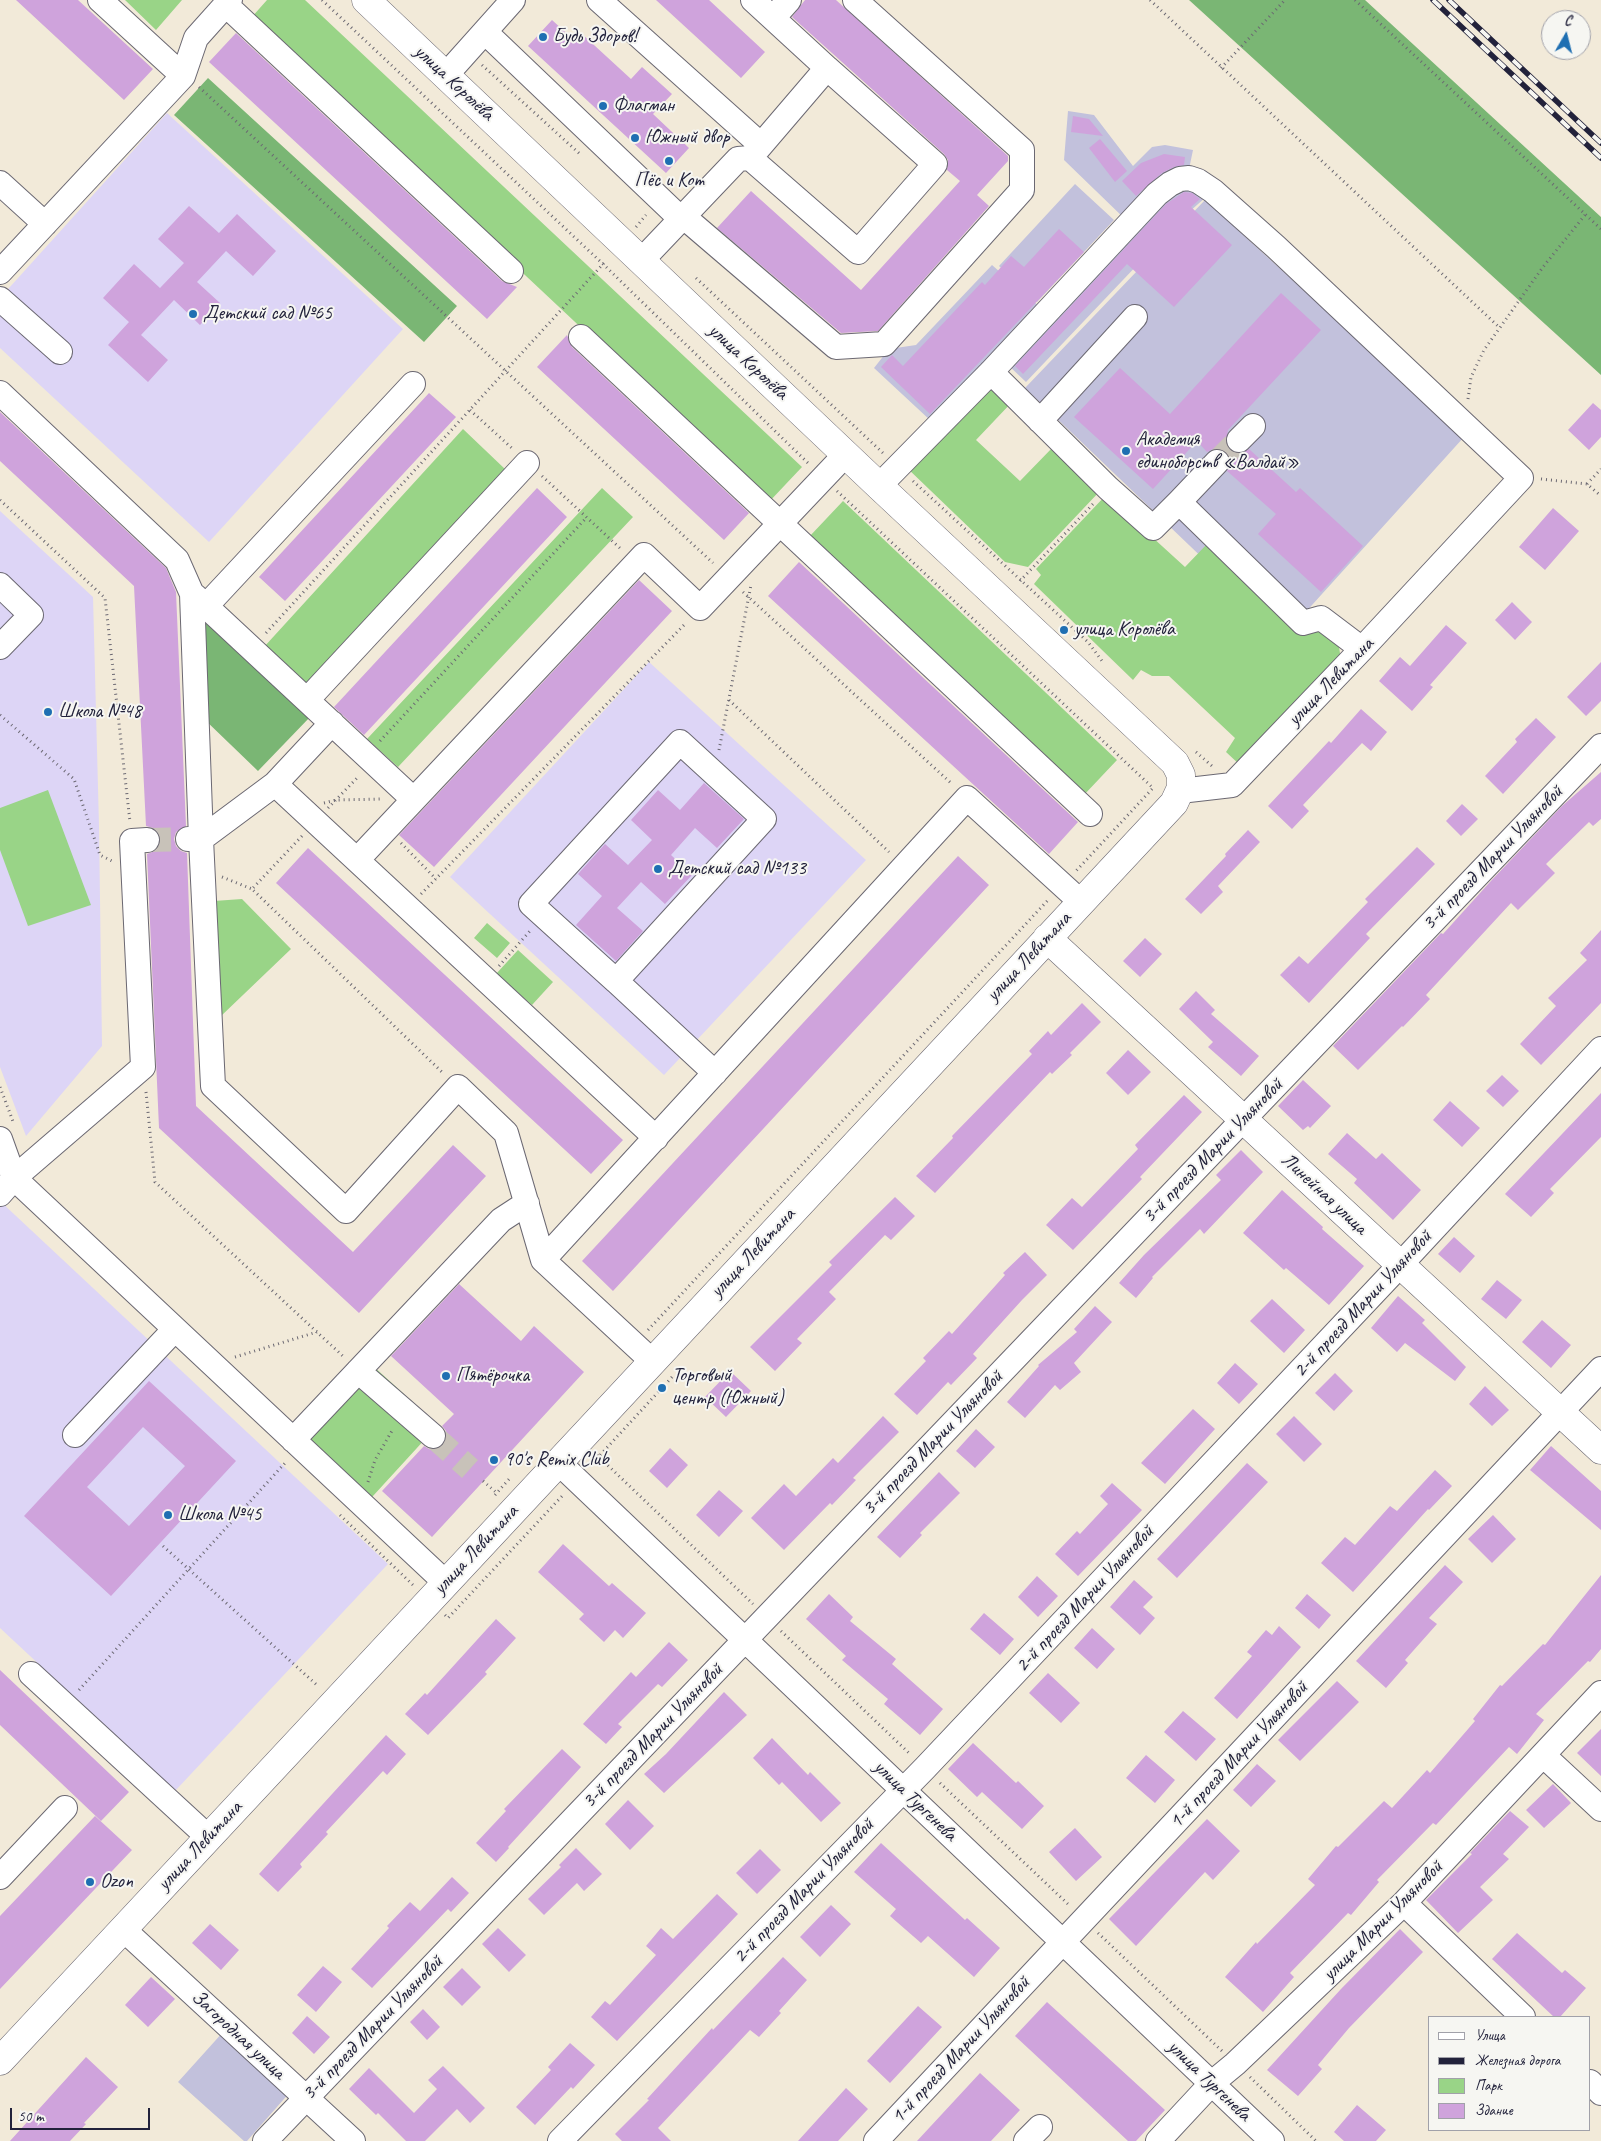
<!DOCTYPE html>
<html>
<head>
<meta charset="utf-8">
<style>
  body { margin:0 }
  #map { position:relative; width:1601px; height:2141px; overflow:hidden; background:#f2ead9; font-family:Caveat,sans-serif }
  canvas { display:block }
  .legend { position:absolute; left:1428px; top:2016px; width:162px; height:115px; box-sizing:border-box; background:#f6f6f2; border:1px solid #a1a1a9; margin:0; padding:6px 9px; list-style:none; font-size:15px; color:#22223b }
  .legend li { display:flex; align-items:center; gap:10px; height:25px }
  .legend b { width:25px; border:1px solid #a1a1a9 }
  .north { position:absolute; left:1541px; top:10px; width:50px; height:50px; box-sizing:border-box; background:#f6f6f2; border:1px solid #a1a1a9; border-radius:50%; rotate:8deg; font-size:14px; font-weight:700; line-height:20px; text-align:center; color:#22223b }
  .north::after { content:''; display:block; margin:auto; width:18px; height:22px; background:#1f6fb2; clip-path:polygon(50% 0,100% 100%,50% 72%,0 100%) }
  .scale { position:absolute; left:10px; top:2108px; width:140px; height:22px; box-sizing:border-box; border:2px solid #22223b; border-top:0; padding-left:6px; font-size:15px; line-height:18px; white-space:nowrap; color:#22223b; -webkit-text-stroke:4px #f6f6f2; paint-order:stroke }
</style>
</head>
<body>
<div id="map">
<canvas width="1601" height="2141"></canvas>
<ul class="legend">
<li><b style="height:6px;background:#fff"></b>Улица</li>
<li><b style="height:6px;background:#22223b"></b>Железная дорога</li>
<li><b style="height:14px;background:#99d487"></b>Парк</li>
<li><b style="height:14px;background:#cfa3dc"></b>Здание</li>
</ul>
<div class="north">С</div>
<div class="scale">50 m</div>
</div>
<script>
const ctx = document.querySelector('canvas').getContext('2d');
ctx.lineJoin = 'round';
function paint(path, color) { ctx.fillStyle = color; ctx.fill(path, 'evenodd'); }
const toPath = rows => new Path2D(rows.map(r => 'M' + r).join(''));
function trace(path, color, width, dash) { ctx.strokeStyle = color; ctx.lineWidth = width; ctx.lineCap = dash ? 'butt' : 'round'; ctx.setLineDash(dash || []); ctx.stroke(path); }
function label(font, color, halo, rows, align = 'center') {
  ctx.font = font + ' Caveat,sans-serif'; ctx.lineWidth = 4; ctx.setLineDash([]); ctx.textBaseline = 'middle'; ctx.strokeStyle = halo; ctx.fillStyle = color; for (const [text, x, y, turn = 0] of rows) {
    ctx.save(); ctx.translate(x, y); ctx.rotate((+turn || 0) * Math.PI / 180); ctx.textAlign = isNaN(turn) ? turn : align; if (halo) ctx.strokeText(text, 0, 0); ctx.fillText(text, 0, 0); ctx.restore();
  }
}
const built = toPath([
  [167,113,403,329,209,542,0,348,0,298],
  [0,511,93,597,99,826,102,1046,26,1136,0,1067],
  [649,662,866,860,664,1075,450,877],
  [0,1201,388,1564,175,1791,0,1628]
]);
const industrial = toPath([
  [1068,111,1094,115,1133,166,1152,147,1165,145,1193,150,1188,174,1126,220,1064,160],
  [1192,182,1206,197,1180,220,1026,382,1007,364,1140,221],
  [1075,184,1114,220,1037,302,999,266],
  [1205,200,1464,437,1284,636,1025,388],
  [992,265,1041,308,931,421,874,368,889,349,916,345],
  [224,2031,291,2091,247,2141,244,2141,178,2082]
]);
const green = toPath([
  [125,0,182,0,156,30],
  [267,0,305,0,802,467,768,503,251,18],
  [985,386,998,389,1013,401,976,440,1020,481,1053,447,1100,491,1028,567,1005,562,905,466],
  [463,429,506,470,306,687,264,647],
  [602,488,633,517,398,767,367,739],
  [1106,495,1185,567,1208,543,1321,626,1339,647,1341,660,1241,766,1226,752,1235,738,1169,676,1152,676,1141,670,1133,680,1034,584,1041,575,1036,569],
  [843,501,1117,760,1083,796,809,537],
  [48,790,91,905,28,926,0,850,0,808],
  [242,899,291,949,220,1017,214,901],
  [487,923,510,943,497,958,474,938],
  [518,950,553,982,532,1005,496,974],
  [372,1365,438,1425,362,1508,296,1448]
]);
const forest = toPath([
  [1189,0,1365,0,1601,217,1601,375],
  [208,78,457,306,424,342,174,115],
  [199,615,310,717,258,771,203,718]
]);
const building = toPath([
  [16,0,78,0,153,69,124,100],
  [656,0,709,0,765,52,741,78],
  [805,0,836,0,1008,156,1008,161,977,195,989,206,878,331,841,333,717,228,751,191,861,290,960,181,947,170,948,160,944,154,792,17],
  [552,20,575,41,582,34,631,79,642,67,672,94,653,114,689,148,666,173,528,46],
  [236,33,502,281,517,287,487,319,209,62],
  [1073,116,1089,119,1103,136,1071,132],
  [1100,139,1127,171,1115,182,1089,148],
  [1164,154,1185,157,1184,165,1174,167,1162,173,1136,196,1122,181,1141,163],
  [1184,192,1192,193,1200,199,1191,207,1232,245,1174,307,1127,264,1023,374,1015,366,1166,204],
  [189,206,219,233,237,214,276,251,253,276,226,251,197,282,220,303,200,325,174,300,141,335,168,360,148,382,108,345,129,322,103,298,134,264,160,288,184,263,158,239],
  [1059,229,1084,252,930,414,881,367,892,355,903,366,982,282,985,285,1011,256,1024,267],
  [1281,293,1321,330,1228,430,1226,443,1229,449,1235,453,1242,453,1249,449,1296,492,1300,488,1363,546,1321,592,1258,534,1276,514,1227,471,1230,465,1230,459,1226,452,1220,449,1213,449,1207,452,1197,441,1153,489,1074,417,1120,368,1170,414],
  [567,335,572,347,749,513,724,540,537,367],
  [429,393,456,417,285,601,259,577],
  [1593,403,1601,410,1601,437,1589,450,1568,430],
  [0,412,166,568,176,592,186,826,176,832,174,839,176,846,181,851,187,853,196,1106,353,1252,453,1145,486,1176,359,1313,159,1128,147,854,155,851,160,846,161,840,158,832,153,828,146,826,134,586,0,461],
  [537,488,567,517,364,735,334,707],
  [1553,508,1579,531,1545,570,1519,547],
  [799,562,1078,822,1049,854,768,596],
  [639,580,672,611,434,867,399,835],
  [1512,602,1532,622,1515,640,1495,620],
  [1446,625,1467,643,1430,685,1433,687,1412,711,1379,681,1400,657,1410,666],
  [1601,662,1601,701,1586,716,1567,697],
  [1361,709,1387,732,1371,751,1362,743,1303,805,1309,811,1292,829,1268,806,1329,741,1331,743],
  [1536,718,1556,737,1503,794,1485,776,1517,742,1515,739],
  [1601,772,1601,819,1593,826,1589,822,1546,864,1555,873,1518,910,1511,903,1426,995,1430,999,1403,1027,1402,1026,1358,1070,1333,1046,1441,933,1443,934,1490,882,1562,806],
  [704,783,744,819,717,848,695,828,671,855,692,875,665,904,641,882,617,908,643,931,616,961,576,925,602,896,578,874,605,844,628,865,652,840,631,820,658,790,680,810],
  [1462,804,1478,819,1461,836,1446,821],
  [1248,830,1260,842,1218,886,1223,892,1201,914,1185,899,1226,856,1225,854],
  [1417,847,1435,864,1366,934,1370,938,1309,1003,1280,975,1299,956,1308,964,1368,902,1365,899],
  [308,848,623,1140,591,1174,276,883],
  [958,856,989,885,613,1291,582,1261],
  [1601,930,1601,1003,1541,1065,1520,1044,1556,1006,1548,998,1587,960,1580,953],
  [1145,938,1162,954,1140,977,1123,961],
  [1196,991,1215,1010,1211,1014,1259,1056,1241,1076,1208,1047,1213,1042,1179,1009],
  [1082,1003,1101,1022,1070,1053,1072,1055,1052,1074,1050,1072,935,1193,916,1176,953,1138,952,1136,1032,1054,1029,1051,1048,1031,1051,1035],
  [1128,1050,1151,1072,1128,1095,1106,1073],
  [1502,1075,1519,1091,1503,1107,1486,1091],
  [1303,1080,1331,1106,1310,1128,1308,1126,1303,1130,1278,1106],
  [1601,1093,1601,1137,1550,1189,1554,1193,1531,1217,1505,1194],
  [1184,1095,1202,1112,1140,1177,1142,1179,1073,1250,1046,1225,1072,1198,1082,1207,1138,1149,1135,1145],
  [1450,1101,1480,1128,1462,1147,1433,1120],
  [1347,1133,1376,1159,1382,1153,1421,1190,1393,1220,1354,1183,1357,1179,1328,1154],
  [1241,1150,1263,1172,1204,1234,1200,1229,1152,1277,1153,1278,1136,1298,1119,1283,1144,1255,1221,1180,1216,1175],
  [1282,1190,1323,1227,1322,1229,1364,1266,1329,1305,1286,1268,1284,1270,1243,1233],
  [895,1197,915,1216,891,1240,885,1235,829,1292,836,1299,797,1339,802,1343,775,1371,750,1347,832,1265,829,1262],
  [1454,1237,1475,1256,1460,1273,1438,1254],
  [1025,1252,1047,1275,1022,1300,973,1354,977,1358,951,1385,948,1382,917,1415,894,1394,926,1361,923,1358,949,1331,952,1334,1005,1275,1003,1273],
  [1497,1280,1522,1300,1506,1319,1481,1299],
  [459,1284,521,1341,534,1326,584,1372,432,1537,382,1491,424,1446,431,1450,438,1449,443,1445,447,1438,446,1431,442,1426,454,1414,391,1356],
  [1398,1296,1425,1320,1422,1323,1466,1367,1455,1381,1405,1343,1397,1352,1371,1328],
  [1272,1299,1305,1330,1284,1353,1250,1321],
  [1095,1306,1112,1322,1074,1363,1081,1372,1060,1390,1055,1385,1025,1418,1007,1402,1039,1366,1038,1365,1077,1332,1074,1329],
  [1542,1320,1571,1345,1551,1368,1522,1342],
  [1235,1363,1258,1384,1239,1404,1217,1383],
  [730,1371,751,1391,726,1417,705,1397],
  [1335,1373,1353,1391,1334,1411,1315,1393],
  [149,1381,236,1461,111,1596,24,1516],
  [143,1427,185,1466,129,1526,87,1487],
  [1485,1386,1509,1410,1492,1426,1469,1404],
  [1193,1409,1215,1429,1165,1484,1141,1463],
  [883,1416,899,1432,853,1478,856,1480,832,1505,830,1503,784,1550,751,1518,784,1484,796,1496,833,1458,838,1463],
  [1294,1416,1322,1444,1304,1462,1276,1434],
  [976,1429,995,1447,975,1468,956,1451],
  [1551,1446,1601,1491,1601,1530,1530,1470],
  [670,1448,688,1465,667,1488,649,1471],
  [1247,1463,1268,1482,1177,1578,1157,1559],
  [1435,1470,1452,1486,1429,1510,1428,1509,1353,1592,1321,1563,1345,1537,1355,1545,1390,1506,1397,1511],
  [939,1472,960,1493,920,1533,922,1535,900,1558,877,1537],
  [1112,1483,1142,1510,1078,1576,1055,1554,1077,1531,1080,1534,1108,1504,1100,1496],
  [719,1490,743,1511,719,1537,696,1515],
  [1493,1515,1516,1539,1492,1563,1468,1539],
  [563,1544,609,1586,612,1583,646,1613,623,1638,615,1630,604,1642,579,1619,584,1614,538,1572],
  [1445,1565,1463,1582,1429,1618,1437,1624,1405,1660,1408,1663,1386,1688,1356,1661],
  [1601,1575,1601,1649,1590,1662,1588,1661,1536,1714,1544,1720,1517,1754,1509,1747,1436,1825,1433,1823,1377,1880,1379,1882,1351,1915,1348,1913,1290,1973,1294,1977,1263,2012,1225,1977,1256,1942,1257,1944,1315,1885,1308,1879,1336,1846,1338,1847,1384,1801,1392,1808,1427,1770,1430,1773,1475,1721,1473,1719,1500,1685,1502,1686,1543,1644,1545,1645],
  [1037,1576,1058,1596,1038,1617,1018,1597],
  [1134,1580,1153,1597,1143,1607,1155,1618,1140,1635,1110,1607],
  [829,1594,853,1617,850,1621,896,1659,892,1664,943,1709,920,1735,884,1704,888,1699,842,1660,846,1656,806,1619],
  [1307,1594,1331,1615,1319,1629,1295,1608],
  [984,1613,1014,1639,1000,1655,970,1629],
  [496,1619,516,1638,485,1672,487,1674,428,1735,405,1714,425,1693,427,1695],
  [1279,1626,1301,1647,1237,1719,1214,1698,1252,1656,1247,1652,1266,1630,1272,1635],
  [1092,1628,1115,1649,1097,1669,1074,1648],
  [669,1642,688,1660,662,1687,658,1684,618,1724,622,1727,606,1744,583,1724,631,1672,636,1677],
  [0,1670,129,1792,101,1821,0,1725],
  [1048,1673,1080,1703,1061,1723,1029,1693],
  [1337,1681,1359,1702,1300,1761,1278,1740],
  [724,1692,747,1715,664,1793,644,1774,666,1754],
  [1183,1711,1216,1739,1196,1761,1164,1732],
  [1601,1729,1601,1776,1577,1753],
  [386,1735,406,1754,387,1775,383,1771,326,1832,328,1834,300,1864,302,1867,278,1892,259,1874],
  [772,1738,808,1775,810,1772,841,1803,821,1822,782,1782,779,1785,753,1758],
  [973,1743,1016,1783,1018,1781,1044,1806,1022,1829,982,1792,977,1797,948,1769],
  [562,1749,581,1767,508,1847,509,1848,496,1862,476,1843,506,1811,504,1809],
  [1146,1755,1175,1780,1155,1803,1126,1778],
  [1257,1764,1276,1781,1251,1807,1233,1790],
  [1553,1784,1571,1803,1544,1828,1526,1810],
  [628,1800,654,1826,630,1850,605,1824],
  [1510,1811,1529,1827,1503,1854,1509,1859,1480,1887,1493,1900,1458,1933,1426,1900,1472,1854,1470,1853],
  [95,1816,132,1850,0,1989,0,1916],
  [1207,1819,1240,1851,1213,1880,1205,1872,1136,1946,1109,1919],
  [1075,1828,1102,1857,1076,1881,1049,1852],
  [881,1843,965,1920,967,1918,1000,1948,974,1977,928,1936,921,1943,890,1916,896,1909,854,1872],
  [576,1848,602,1874,584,1891,577,1883,544,1915,528,1899,561,1867,559,1865],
  [760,1849,781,1870,757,1894,736,1873],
  [452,1877,469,1893,451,1912,448,1909,372,1988,351,1969,389,1928,387,1926,410,1902,420,1911],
  [717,1894,738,1914,617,2041,591,2017,605,2001,610,2005,656,1955,646,1946,661,1928,673,1939],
  [831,1905,851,1924,820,1957,800,1937],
  [210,1924,239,1950,221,1970,192,1943],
  [498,1928,526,1955,509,1972,482,1944],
  [1400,1929,1423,1952,1349,2028,1318,2065,1322,2069,1298,2096,1267,2070,1341,1989],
  [1517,1933,1562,1973,1565,1970,1586,1988,1560,2017,1554,2017,1492,1959],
  [783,1957,807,1980,779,2011,781,2013,759,2037,750,2030,658,2128,671,2141,622,2141,615,2134,649,2100,647,2099,712,2028,713,2030],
  [323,1966,342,1982,316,2012,297,1995],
  [462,1968,481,1987,462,2006,443,1987],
  [151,1977,175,1999,148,2027,125,2005],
  [1047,2002,1165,2110,1136,2141,1128,2141,1015,2036],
  [918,2006,942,2027,890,2083,867,2061],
  [423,2009,440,2027,427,2040,410,2022],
  [307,2016,330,2037,314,2054,292,2033],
  [570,2043,595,2065,573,2089,571,2087,535,2125,516,2107,551,2070,548,2067],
  [86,2057,118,2087,84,2123,86,2124,70,2141,10,2141],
  [443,2066,485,2108,470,2123,457,2109,425,2141,406,2141,378,2113,376,2115,349,2089,369,2068,414,2113,437,2089,428,2080],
  [980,2073,1020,2110,991,2141,917,2141],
  [846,2088,868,2109,838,2141,798,2141],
  [1357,2105,1386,2130,1376,2141,1344,2141,1334,2132]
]);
const minorTunnel = toPath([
  [1217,462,1239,440],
  [147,840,187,839],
  [433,1436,470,1469]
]);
const path = toPath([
  [322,0,603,264,809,464],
  [1150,0,1500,328],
  [1355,0,1601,229],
  [482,65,581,155],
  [1221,68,1285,0],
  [199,87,713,563],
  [636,227,646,215],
  [696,278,883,453],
  [1468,399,1471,377,1484,350,1543,267,1585,215],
  [470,410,514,450],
  [542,476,622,550],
  [1541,479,1587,484,1601,496],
  [913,481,1088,642,1102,661],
  [1587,484,1601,469],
  [837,491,1153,788,1076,871],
  [0,500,105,598,130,822],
  [1020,581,1094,503],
  [743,592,952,784],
  [266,633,604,263],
  [729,700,889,852],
  [0,715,74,779,100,855,112,861],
  [380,741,587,517],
  [719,750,751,585],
  [1196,752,1212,766],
  [324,803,336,800,383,799],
  [328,808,359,776],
  [302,836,252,889,443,1073],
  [401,843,436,879],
  [222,877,252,889],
  [421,894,686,623],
  [499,966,530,931],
  [0,1087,14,1124],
  [146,1092,155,1182,345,1358],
  [648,1330,1049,899],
  [235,1357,317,1332],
  [597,1455,753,1604],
  [590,1466,673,1376],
  [483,1481,498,1494],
  [368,1482,375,1460,393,1429],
  [495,1495,511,1477],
  [340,1515,413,1585],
  [163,1546,318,1686],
  [445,1615,448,1618,564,1494],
  [781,1631,910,1754],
  [79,1690,285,1463],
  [940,1783,1070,1906],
  [1098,1933,1222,2051],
  [1250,2077,1316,2141]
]);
const minor = toPath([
  [100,0,183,76],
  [599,0,761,145],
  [226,5,511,271],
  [773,18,789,0],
  [485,32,681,219],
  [446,75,513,0],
  [750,158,858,252,935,164,827,68],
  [0,183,45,224],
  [684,217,836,347,884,344,1022,190,1022,150,855,0],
  [641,261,738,159,750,158,827,68,753,0],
  [0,272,183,76,196,38,230,0],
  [0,299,60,352],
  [581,337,1090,814],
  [991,372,1108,488,1153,528,1179,502,1303,623,1321,618,1362,649],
  [0,393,177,560,192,594,201,839,213,1086,346,1211,458,1087,506,1133,543,1260,652,1361],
  [1040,421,1135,317],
  [1239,440,1253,426],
  [879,486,991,372,1157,194,1170,184,1180,179,1189,178,1198,181,1213,191,1276,247,1521,478,1362,649,1232,785,1180,791],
  [1179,502,1217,462],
  [0,585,31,615,0,647],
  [195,596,413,799],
  [206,606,413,384],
  [307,700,527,463],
  [275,784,656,1138],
  [188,839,201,839,275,784,332,723],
  [357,860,644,555,700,608,845,455],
  [616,981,531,904,680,742,764,819,616,981,715,1073],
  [0,1139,14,1178,446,1583],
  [0,1194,14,1178,143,1067,132,841,147,840],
  [543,1260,967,798,1081,902],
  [358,1371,433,1436],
  [75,1435,175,1329],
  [293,1440,501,1220,527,1203],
  [558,1462,1272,2141],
  [31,1674,208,1837],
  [1544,1756,1601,1809],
  [0,1877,65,1808],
  [1404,1903,1523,2017],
  [123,1929,353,2141],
  [1590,2082,1601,2093],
  [265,2141,1601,746],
  [560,2141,925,1768,1401,1264,1601,1049],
  [876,2141,1601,1369],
  [1026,2141,1040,2127],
  [1158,2141,1212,2083,1235,2064,1404,1903,1601,1693]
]);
const major = toPath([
  [1047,938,1601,1450],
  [0,2061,1174,803,1181,788,1181,775,1175,763,879,486,366,0]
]);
const rail = toPath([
  [1433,0,1601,158],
  [1449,0,1601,143]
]);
const markers = [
  [543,37,5,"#1f6fb2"],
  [603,106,5,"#1f6fb2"],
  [635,138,5,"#1f6fb2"],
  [669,161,5,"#1f6fb2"],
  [193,314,5,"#1f6fb2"],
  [1126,451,5,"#1f6fb2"],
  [1064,630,5,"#1f6fb2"],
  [48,712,5,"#1f6fb2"],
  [658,869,5,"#1f6fb2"],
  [446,1376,5,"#1f6fb2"],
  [662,1388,5,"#1f6fb2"],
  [494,1460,5,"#1f6fb2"],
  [168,1515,5,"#1f6fb2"],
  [90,1882,5,"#1f6fb2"]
];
const poiNames = [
  ["Будь Здоров!",553,37],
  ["Флагман",613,106],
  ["Южный двор",645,138],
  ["Пёс и Кот",669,181,"center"],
  ["Детский сад №65",203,314],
  ["Академия",1136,440],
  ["единоборств «Валдай»",1136,463],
  ["улица Королёва",1074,630],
  ["Школа №48",58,712],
  ["Детский сад №133",668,869],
  ["Пятёрочка",456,1376],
  ["Торговый",672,1376],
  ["центр (Южный)",672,1399],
  ["90's Remix Club",504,1460],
  ["Школа №45",178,1515],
  ["Ozon",100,1882]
];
const streetNames = [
  ["улица Королёва",454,83,43],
  ["улица Королёва",748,362,43],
  ["улица Левитана",1331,682,-46],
  ["3-й проезд Марии Ульяновой",1493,858,-46],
  ["улица Левитана",1029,957,-47],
  ["3-й проезд Марии Ульяновой",1213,1151,-46],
  ["Линейная улица",1324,1194,43],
  ["улица Левитана",753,1253,-47],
  ["2-й проезд Марии Ульяновой",1363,1304,-47],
  ["3-й проезд Марии Ульяновой",933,1443,-46],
  ["улица Левитана",476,1550,-47],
  ["2-й проезд Марии Ульяновой",1085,1599,-47],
  ["3-й проезд Марии Ульяновой",653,1736,-46],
  ["1-й проезд Марии Ульяновой",1239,1755,-47],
  ["улица Тургенева",915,1801,44],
  ["улица Левитана",200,1846,-47],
  ["2-й проезд Марии Ульяновой",804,1891,-46],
  ["улица Марии Ульяновой",1383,1921,-45],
  ["3-й проезд Марии Ульяновой",373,2028,-46],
  ["Загородная улица",238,2035,43],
  ["1-й проезд Марии Ульяновой",961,2050,-47],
  ["улица Тургенева",1209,2081,44]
];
paint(built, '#ddd5f6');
paint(industrial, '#c2c1dc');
paint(green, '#99d487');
paint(forest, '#7ab674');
paint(building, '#cfa3dc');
trace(minorTunnel, '#c8c2b9', 24, [24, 12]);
trace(minor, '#6b6872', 26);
trace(major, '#6b6872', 29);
trace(path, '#6b6872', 3, [1, 4]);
trace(minor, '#fff', 24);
trace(major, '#fff', 28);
trace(rail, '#22223b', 5.5);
trace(rail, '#f6f6f2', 4, [11]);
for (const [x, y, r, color] of markers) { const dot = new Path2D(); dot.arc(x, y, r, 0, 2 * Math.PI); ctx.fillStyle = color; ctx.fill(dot); trace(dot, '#f6f6f2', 2); }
label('20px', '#22223b', '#f6f6f2', poiNames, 'left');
label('20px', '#22223b', '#f6f6f2', streetNames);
</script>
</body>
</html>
